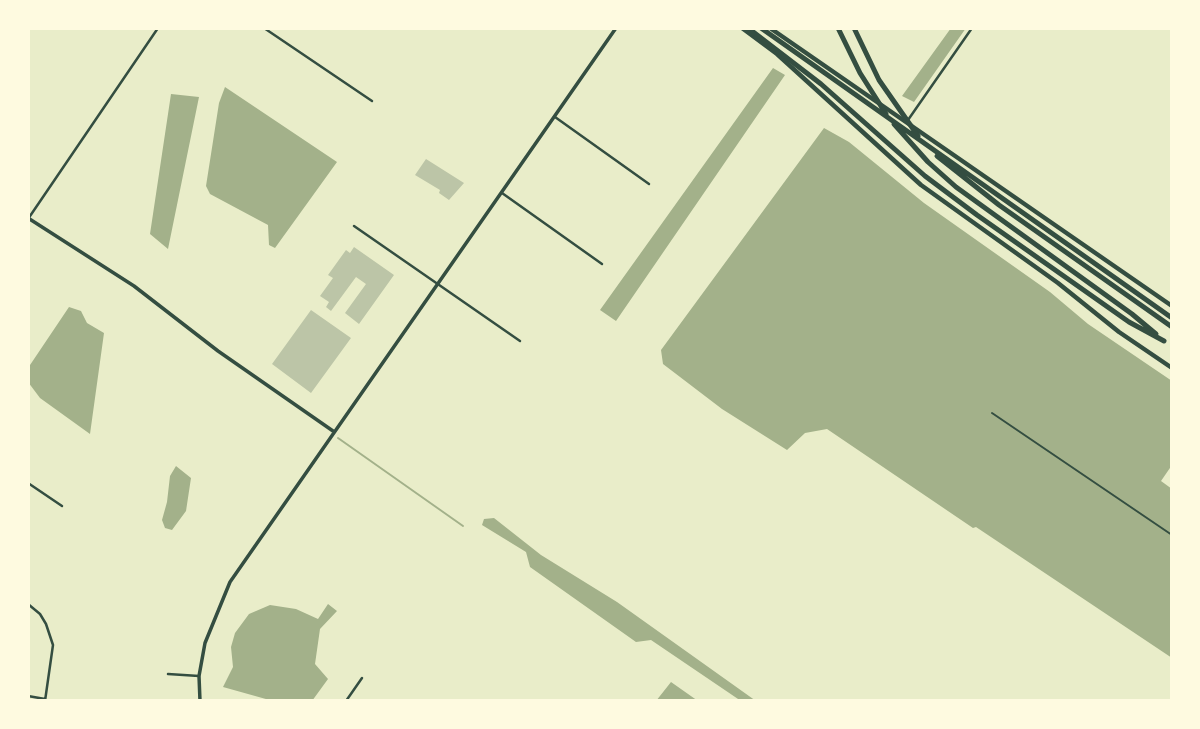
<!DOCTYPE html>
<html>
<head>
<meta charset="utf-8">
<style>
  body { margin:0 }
  #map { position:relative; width:1200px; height:729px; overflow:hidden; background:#e9edc9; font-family:"PT Sans Narrow",sans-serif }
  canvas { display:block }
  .frame { position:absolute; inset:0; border:30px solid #fefae0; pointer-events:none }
</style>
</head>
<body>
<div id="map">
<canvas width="1200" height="729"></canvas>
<div class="frame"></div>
</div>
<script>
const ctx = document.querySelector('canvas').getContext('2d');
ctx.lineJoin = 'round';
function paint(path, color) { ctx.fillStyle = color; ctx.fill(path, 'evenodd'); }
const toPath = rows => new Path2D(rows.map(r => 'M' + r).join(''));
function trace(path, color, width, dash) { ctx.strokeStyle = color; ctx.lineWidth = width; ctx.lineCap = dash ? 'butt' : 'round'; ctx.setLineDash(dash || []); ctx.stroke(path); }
const water = toPath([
  [951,28,966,28,914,102,902,96],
  [773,68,785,75,616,321,600,310],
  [225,87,337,162,275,248,269,245,268,225,210,194,206,186,219,103],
  [171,94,199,97,168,249,150,234],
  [824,128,849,142,924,203,1050,292,1088,324,1172,381,1172,465,1161,481,1172,489,1172,658,976,527,973,528,827,429,805,433,787,450,722,409,663,364,661,350],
  [69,307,81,311,87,323,104,333,90,434,40,398,28,382,28,368],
  [176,466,191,478,186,511,172,530,165,528,162,520,167,502,170,476],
  [494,518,541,555,617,602,756,701,741,701,651,640,636,642,530,567,526,552,482,525,484,519],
  [328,604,337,611,320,629,315,664,328,679,312,701,273,701,223,687,233,667,231,647,235,633,249,614,270,605,296,609,318,619],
  [671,682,698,701,656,701]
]);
const stream = toPath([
  [338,438,463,526]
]);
const building = toPath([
  [426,159,464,183,449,200,439,193,440,190,415,175],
  [354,247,394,275,359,324,345,313,366,284,356,277,331,311,326,307,329,302,320,296,333,278,328,275,346,250,350,253],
  [311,310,351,338,311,393,272,364]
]);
const path = toPath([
  [992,413,1172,535]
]);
const minor = toPath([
  [264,28,372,101],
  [555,117,649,184],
  [908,120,972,28],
  [502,193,602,264],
  [28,219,158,28],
  [354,226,520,341],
  [28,483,62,506],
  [28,604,40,614,46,624,53,645,45,701],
  [168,674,199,676],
  [28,696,45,699],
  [346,701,362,678]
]);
const tertiary = toPath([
  [28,218,134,286,218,351,333,431],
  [200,701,199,676,205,643,230,582,616,28]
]);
const primary = toPath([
  [742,28,777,54,921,185,1058,283,1119,332,1172,368],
  [770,28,1172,306]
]);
const motorway = toPath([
  [748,28,821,84,925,176,977,215,1129,322,1164,341],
  [761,28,1172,318],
  [838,28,860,73,886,114],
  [854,28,879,80,918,136],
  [894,124,928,162,956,187,1132,314,1156,334],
  [937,156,999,205,1172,327]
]);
paint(water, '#a3b18a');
trace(stream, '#a3b18a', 2);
paint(building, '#bcc5a7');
trace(path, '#344e41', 2);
trace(minor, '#344e41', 2.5);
trace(tertiary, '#344e41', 3.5);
trace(primary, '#344e41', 4.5);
trace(motorway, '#344e41', 5);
</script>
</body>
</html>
